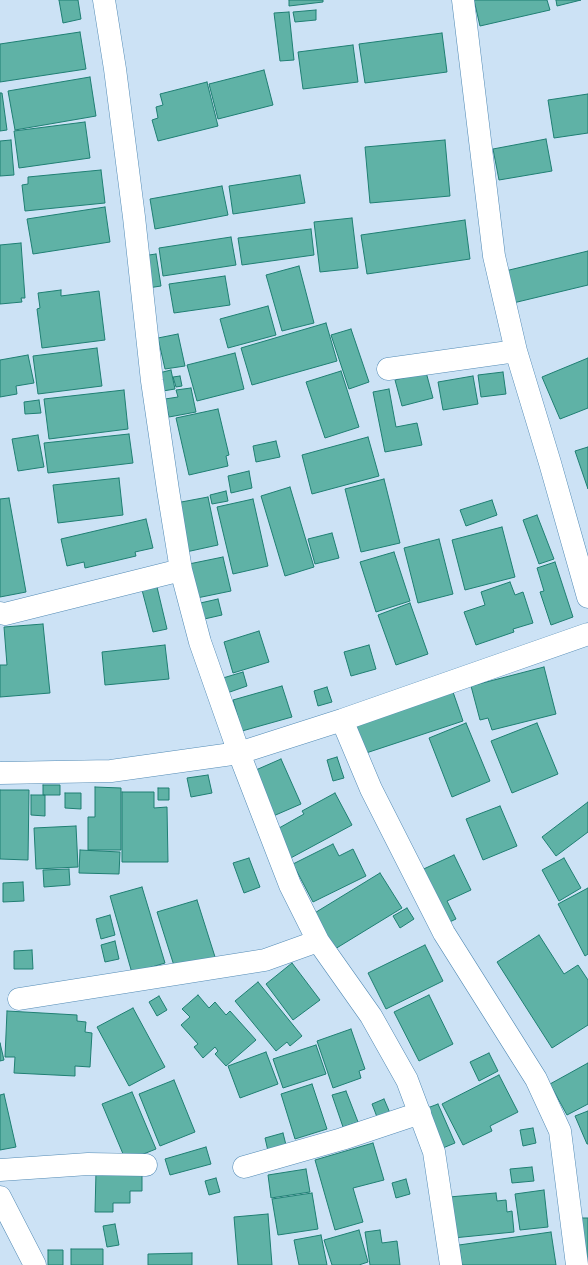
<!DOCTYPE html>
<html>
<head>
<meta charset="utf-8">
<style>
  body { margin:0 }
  canvas { display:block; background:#cce2f5 }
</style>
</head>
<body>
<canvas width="588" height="1265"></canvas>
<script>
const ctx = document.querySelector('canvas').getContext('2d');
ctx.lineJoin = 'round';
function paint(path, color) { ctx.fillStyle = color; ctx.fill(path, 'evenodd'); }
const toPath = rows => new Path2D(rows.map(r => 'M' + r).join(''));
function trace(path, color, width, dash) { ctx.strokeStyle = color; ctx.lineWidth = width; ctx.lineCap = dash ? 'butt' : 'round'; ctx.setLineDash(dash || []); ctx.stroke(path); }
const building = toPath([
  [59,0,78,0,81,19,63,23,59,0],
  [289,0,323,0,323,2,289,6,289,0],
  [474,0,547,0,550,10,480,26,474,0],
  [556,0,581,0,557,6,556,0],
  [316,10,316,20,295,22,293,12,316,10],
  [289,12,294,60,280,61,274,13,289,12],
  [80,32,86,69,0,82,0,44,80,32],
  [442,33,447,72,365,83,359,44,442,33],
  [353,45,358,82,303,89,298,52,353,45],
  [264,70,273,105,218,119,209,84,264,70],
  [90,77,96,116,15,130,8,91,90,77],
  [207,82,218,126,158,141,152,120,158,118,156,107,163,105,160,94,207,82],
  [0,93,2,93,7,130,0,131,0,93],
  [588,94,588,133,554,138,548,100,588,94],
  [85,122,90,158,19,168,14,131,85,122],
  [546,139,552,171,499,180,493,149,546,139],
  [11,140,14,175,0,176,0,141,11,140],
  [445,140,450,196,370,203,365,147,445,140],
  [101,170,105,203,25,211,22,185,28,184,28,177,101,170],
  [300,175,305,203,233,214,229,186,300,175],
  [222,186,228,215,155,229,150,199,222,186],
  [105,207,110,242,33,254,27,219,105,207],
  [352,218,358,268,320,272,314,222,352,218],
  [465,220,470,259,367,274,361,235,465,220],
  [311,229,314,255,242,265,238,238,311,229],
  [231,237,236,265,163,276,159,248,231,237],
  [21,243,25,298,21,298,22,302,0,304,0,245,21,243],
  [588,251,588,285,509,304,501,272,588,251],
  [156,254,161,286,148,288,142,256,156,254],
  [299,266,314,323,282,331,266,275,299,266],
  [225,276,230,305,174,313,169,284,225,276],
  [61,290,61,296,99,291,105,340,42,348,37,309,40,308,38,293,61,290],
  [268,306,276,335,228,348,220,319,268,306],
  [326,323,337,361,252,385,241,348,326,323],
  [351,329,369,382,349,389,331,335,351,329],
  [178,334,185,366,165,369,158,338,178,334],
  [97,348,102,386,38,394,33,356,97,348],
  [235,353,244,389,197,401,187,365,235,353],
  [28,355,34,383,16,386,17,394,0,397,0,360,28,355],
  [588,358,588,408,560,419,542,377,588,358],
  [171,370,175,389,163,391,159,373,171,370],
  [341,371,359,427,325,438,306,382,341,371],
  [426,372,433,398,402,406,395,380,426,372],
  [503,372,506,394,481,397,478,375,503,372],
  [180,376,182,386,176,387,173,377,180,376],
  [473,376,478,404,443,410,438,382,473,376],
  [191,388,196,412,169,417,165,399,178,397,176,390,191,388],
  [389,389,396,427,417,423,422,445,385,452,373,392,389,389],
  [124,390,128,429,49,439,44,399,124,390],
  [39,400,41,413,25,414,24,402,39,400],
  [218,409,229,455,226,456,228,466,189,475,176,418,218,409],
  [129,434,133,463,48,473,44,443,129,434],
  [38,435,44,467,18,471,12,439,38,435],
  [368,437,379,476,312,494,302,455,368,437],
  [276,441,280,457,256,462,253,446,276,441],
  [588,447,588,489,575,451,588,447],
  [249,471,252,488,231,493,228,476,249,471],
  [119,478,123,515,58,523,53,485,119,478],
  [384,479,400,543,361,552,345,489,384,479],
  [290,487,314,567,285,576,261,496,290,487],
  [226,491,228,501,212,504,210,495,226,491],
  [208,497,218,545,186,552,176,503,208,497],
  [9,498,26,592,0,597,0,499,9,498],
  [253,499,268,566,233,574,217,507,253,499],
  [492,500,497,515,466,526,460,510,492,500],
  [537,515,554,559,539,564,523,520,537,515],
  [146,519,153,548,135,552,136,556,85,568,84,562,67,566,61,539,146,519],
  [502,527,515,577,465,590,452,540,502,527],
  [332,533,339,558,315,564,308,539,332,533],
  [439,539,453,594,418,603,404,548,439,539],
  [394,552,410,601,376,612,360,562,394,552],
  [223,557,231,591,192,599,184,565,223,557],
  [555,562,573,617,551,625,540,592,544,591,537,568,555,562],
  [510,582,515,595,523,592,533,623,513,629,514,632,476,645,464,612,485,605,481,592,510,582],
  [157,587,167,629,153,632,142,590,157,587],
  [218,599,222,615,200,620,196,604,218,599],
  [410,603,428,654,396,665,378,615,410,603],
  [43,624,50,693,0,697,0,665,7,665,4,627,43,624],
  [259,631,269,662,233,673,224,642,259,631],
  [165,645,169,679,105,685,102,652,165,645],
  [369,645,376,669,351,676,344,652,369,645],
  [544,667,556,714,492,730,488,718,480,720,471,686,544,667],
  [243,672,247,686,227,693,223,678,243,672],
  [282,686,292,717,242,731,233,700,282,686],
  [327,687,332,702,318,706,314,691,327,687],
  [453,692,463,721,360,755,350,726,453,692],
  [466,723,490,781,452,797,429,738,466,723],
  [537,723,558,774,512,793,491,741,537,723],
  [337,757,344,778,333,781,327,760,337,757],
  [281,759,301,804,271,817,249,773,281,759],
  [208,775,212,793,191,797,187,778,208,775],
  [43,785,60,785,60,795,43,795,43,785],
  [95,787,121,788,121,850,88,850,88,817,95,817,95,787],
  [158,788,169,788,169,800,158,800,158,788],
  [0,790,29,790,28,860,0,859,0,790],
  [122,792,154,792,154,808,167,807,168,862,122,862,122,792],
  [65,793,81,793,81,809,65,808,65,793],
  [335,793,352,825,287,860,272,832,304,814,302,811,335,793],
  [31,795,45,795,45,816,31,815,31,795],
  [588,802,588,832,556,856,542,837,588,802],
  [500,806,517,846,483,860,466,819,500,806],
  [76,826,78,867,36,869,34,828,76,826],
  [333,844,339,856,353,849,366,876,313,902,293,864,333,844],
  [80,850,120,852,119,874,79,873,80,850],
  [454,855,471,890,447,901,456,919,441,926,415,873,454,855],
  [249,858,260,887,244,893,233,863,249,858],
  [564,858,581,888,559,901,542,870,564,858],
  [69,869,70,885,44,887,43,870,69,869],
  [380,873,402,908,335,949,313,914,380,873],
  [23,882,24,901,3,902,3,883,23,882],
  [142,887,165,963,132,973,110,896,142,887],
  [588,888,588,954,585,956,558,904,588,888],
  [197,900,216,960,176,972,157,912,197,900],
  [407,908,414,919,400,928,393,916,407,908],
  [110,915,115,935,101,939,96,919,110,915],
  [539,935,564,974,578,965,588,980,588,1025,552,1048,497,962,539,935],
  [115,941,119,959,105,962,101,945,115,941],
  [425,945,443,981,386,1009,368,973,425,945],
  [32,950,33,969,14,969,14,951,32,950],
  [292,963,320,1000,293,1020,266,984,292,963],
  [258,982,302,1036,290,1046,287,1042,276,1051,235,1001,258,982],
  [198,995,209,1008,215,1002,226,1015,230,1011,256,1040,226,1066,215,1054,218,1051,215,1047,203,1058,194,1047,198,1044,181,1025,190,1017,182,1009,198,995],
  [429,995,453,1044,419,1061,394,1012,429,995],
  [159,996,167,1010,157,1016,149,1002,159,996],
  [133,1008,165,1067,129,1086,97,1027,133,1008],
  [7,1011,77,1015,77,1021,86,1022,85,1032,92,1033,90,1067,75,1066,75,1076,14,1073,15,1057,5,1057,7,1011],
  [351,1029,365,1069,359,1071,361,1078,333,1088,317,1041,351,1029],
  [0,1043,4,1060,0,1061,0,1043],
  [316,1045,326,1074,283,1088,273,1059,316,1045],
  [266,1052,278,1084,240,1098,228,1066,266,1052],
  [489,1053,498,1071,479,1081,470,1062,489,1053],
  [588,1063,588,1104,567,1115,550,1084,588,1063],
  [499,1075,518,1112,490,1126,492,1131,463,1145,442,1104,499,1075],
  [174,1080,195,1132,160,1146,139,1094,174,1080],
  [312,1084,327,1129,295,1139,281,1094,312,1084],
  [346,1091,358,1122,343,1127,332,1095,346,1091],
  [132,1092,156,1149,126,1161,102,1104,132,1092],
  [4,1094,16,1147,0,1150,0,1095,4,1094],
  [384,1099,390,1113,377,1117,372,1104,384,1099],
  [438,1104,455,1143,438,1150,422,1110,438,1104],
  [588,1111,588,1144,587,1144,575,1116,588,1111],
  [533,1128,536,1143,523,1146,520,1130,533,1128],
  [283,1133,286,1145,268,1151,265,1138,283,1133],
  [373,1143,384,1180,353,1188,363,1222,335,1230,315,1160,373,1143],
  [206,1147,211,1164,170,1175,165,1159,206,1147],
  [532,1167,534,1181,512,1183,510,1169,532,1167],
  [306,1169,310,1192,271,1198,268,1175,306,1169],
  [96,1172,142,1173,142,1191,130,1191,130,1203,113,1203,113,1212,95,1212,96,1172],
  [216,1178,220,1192,209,1195,205,1181,216,1178],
  [406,1179,410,1194,396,1198,392,1183,406,1179],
  [544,1190,548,1227,520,1230,515,1194,544,1190],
  [312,1193,318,1229,278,1235,272,1199,312,1193],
  [496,1193,497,1201,506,1200,507,1212,512,1211,514,1232,453,1238,449,1197,496,1193],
  [268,1214,272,1265,238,1265,234,1217,268,1214],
  [580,1218,588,1218,588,1260,583,1261,580,1218],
  [115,1224,119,1245,107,1247,103,1226,115,1224],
  [359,1230,368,1262,359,1265,332,1265,324,1240,359,1230],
  [380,1230,382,1243,397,1241,400,1265,370,1265,365,1232,380,1230],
  [551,1232,556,1265,462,1265,459,1245,551,1232],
  [321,1235,327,1265,299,1265,294,1240,321,1235],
  [71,1249,103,1249,103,1265,71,1265,71,1249],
  [48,1250,63,1250,63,1265,48,1265,48,1250],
  [192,1253,192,1265,148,1265,148,1254,192,1253]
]);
const minor = toPath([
  [104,0,115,69,134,217,152,381,168,490,181,570,200,642,239,753,290,885,318,941,371,1016,407,1080,434,1152,451,1265],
  [463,0,494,256,516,351,550,463,588,597],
  [388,369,516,351],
  [0,613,5,614,181,570],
  [342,720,371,789,444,933,536,1079,560,1131,577,1265],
  [0,773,111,771,239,753,342,720,588,634],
  [19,999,265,960,318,941],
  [244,1167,342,1139,420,1113],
  [0,1170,88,1164,146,1165],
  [0,1197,35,1265]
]);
paint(building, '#5fb2a6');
trace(building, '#1f7f73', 1);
trace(minor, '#538bb5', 23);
trace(minor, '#fff', 22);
</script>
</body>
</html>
